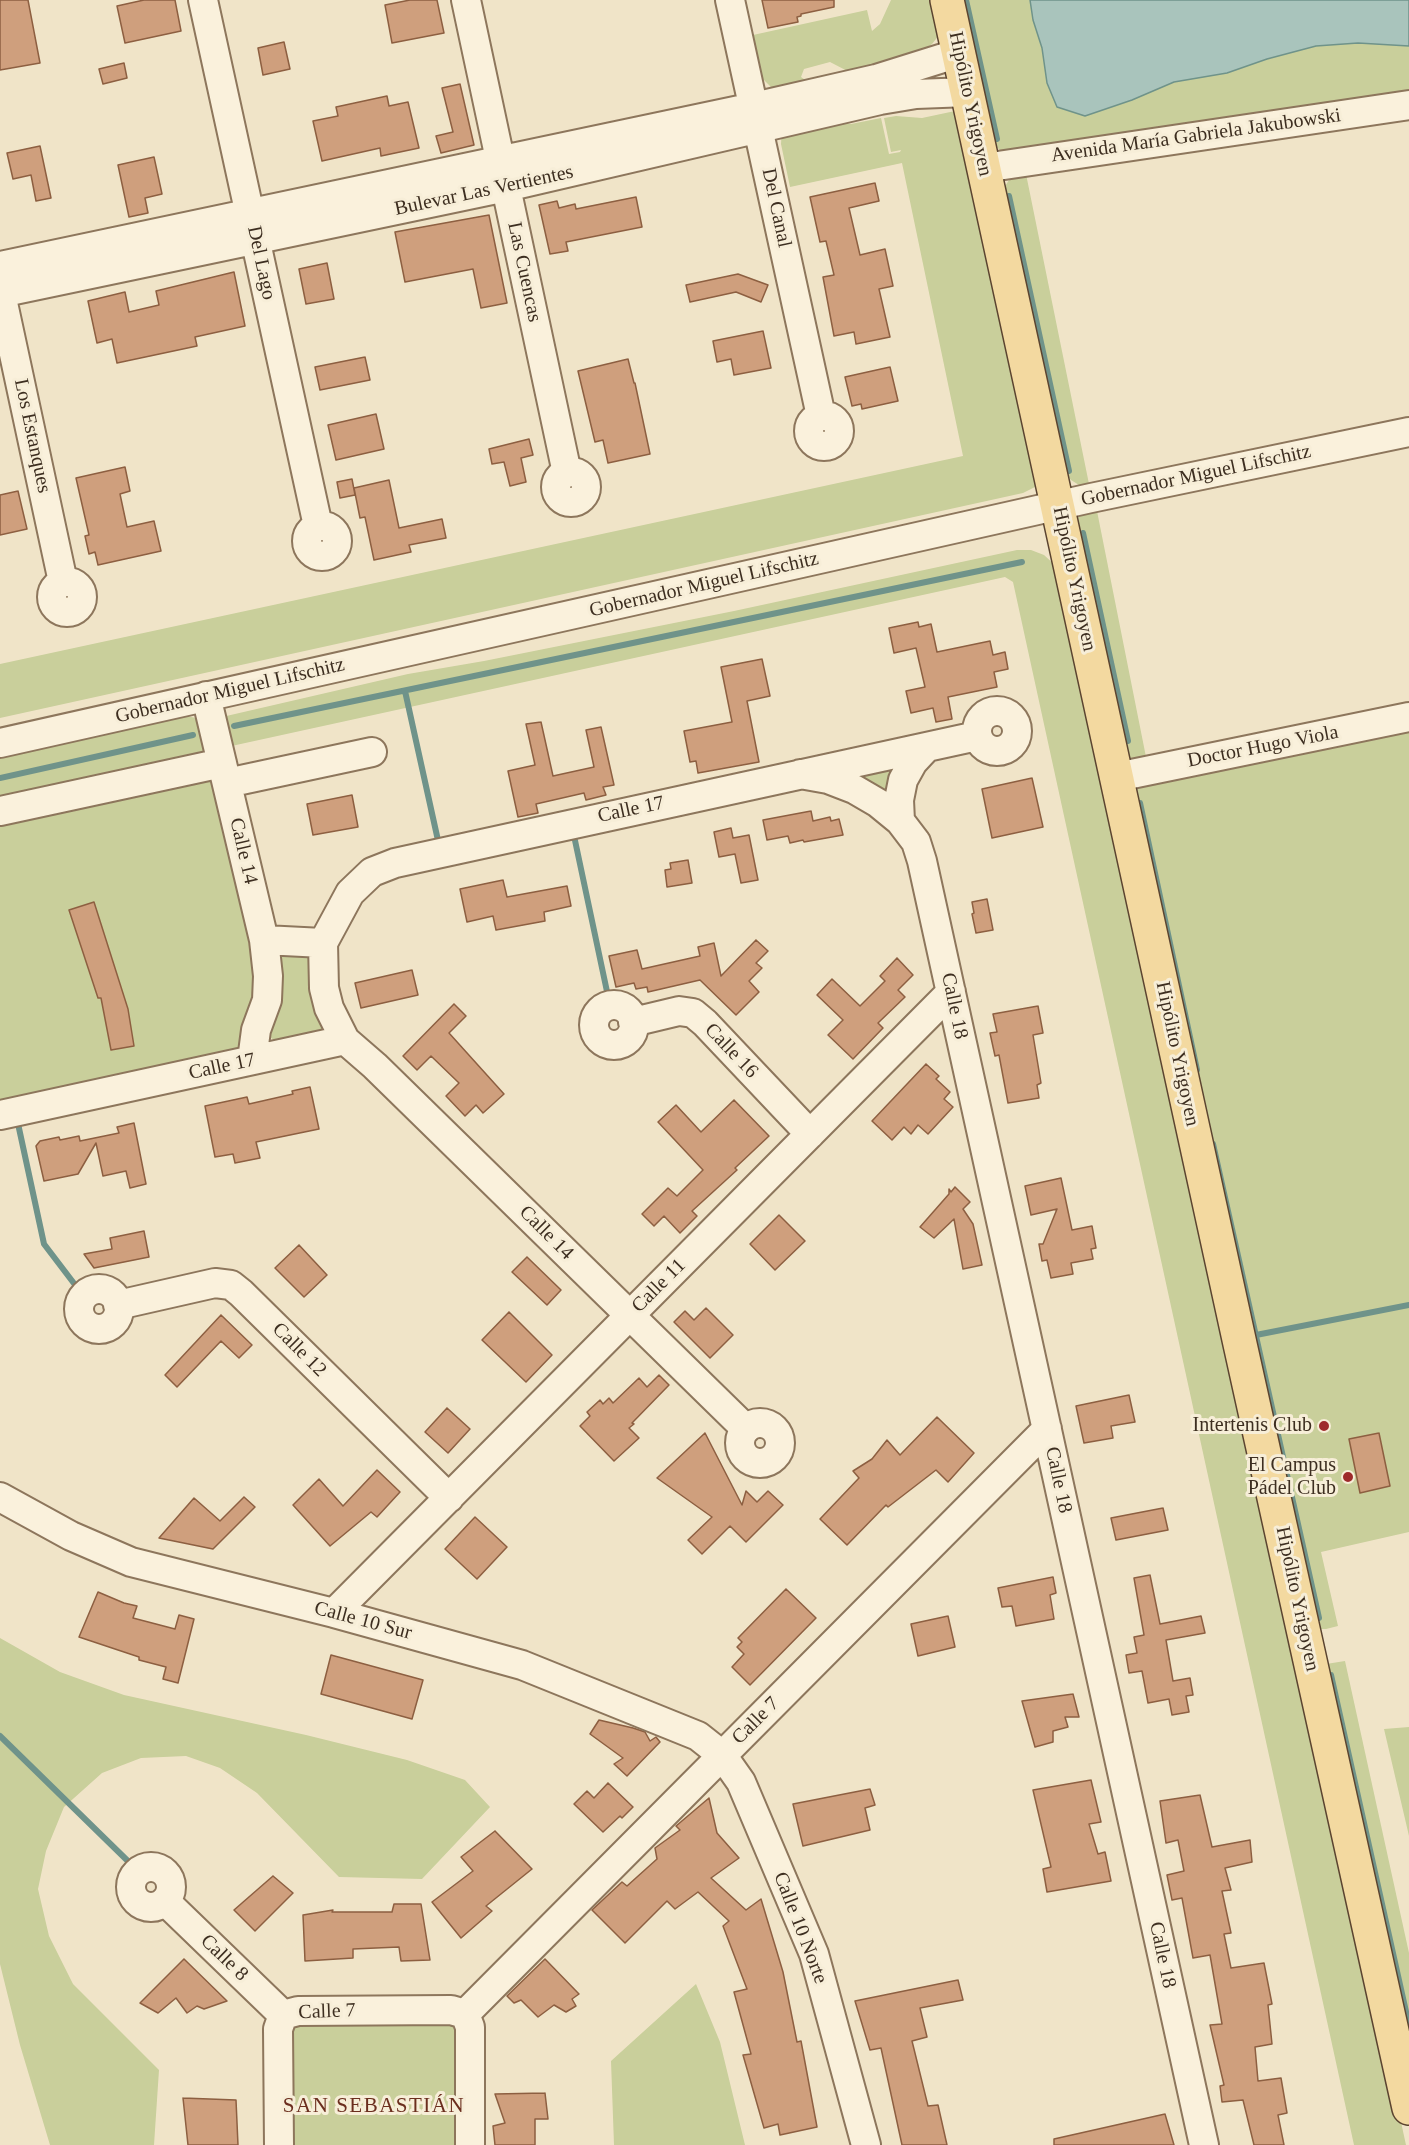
<!DOCTYPE html>
<html>
<head>
<meta charset="utf-8">
<style>
  body { margin:0 }
  canvas { display:block; background:#f0e4c8 }
</style>
</head>
<body>
<canvas width="1409" height="2145"></canvas>
<script>
const ctx = document.querySelector('canvas').getContext('2d');
ctx.lineJoin = 'round';
function paint(path, color) { ctx.fillStyle = color; ctx.fill(path, 'evenodd'); }
const toPath = rows => new Path2D(rows.map(r => 'M' + r).join(''));
function trace(path, color, width, dash) { ctx.strokeStyle = color; ctx.lineWidth = width; ctx.lineCap = dash ? 'butt' : 'round'; ctx.setLineDash(dash || []); ctx.stroke(path); }
function label(font, color, halo, rows, align = 'center') {
  ctx.font = font + ' Georgia,serif'; ctx.lineWidth = 6; ctx.setLineDash([]); ctx.textBaseline = 'middle'; ctx.strokeStyle = halo; ctx.fillStyle = color; for (const [text, x, y, turn = 0] of rows) {
    ctx.save(); ctx.translate(x, y); ctx.rotate((+turn || 0) * Math.PI / 180); ctx.textAlign = isNaN(turn) ? turn : align; if (halo) ctx.strokeText(text, 0, 0); ctx.fillText(text, 0, 0); ctx.restore();
  }
}
const green = toPath([
  [891,0,938,0,945,28,932,44,911,59,857,76,830,62,804,69,801,77,811,84,773,89,762,78,753,35,867,10,872,31,880,24],
  [956,0,1409,0,1409,93,1011,152,1001,151,992,143],
  [955,111,1039,485,1023,493,0,718,0,664,963,456,902,163,790,187,781,144,782,128,830,120,851,124,881,118,889,154,900,152,901,150,891,152,884,118,896,116,922,118],
  [1026,174,1089,484,1079,485,1071,480,1063,471,1004,188,1009,180],
  [1096,506,1147,762,1138,763,1129,758,1122,748,1075,519,1079,511],
  [1017,550,1031,550,1044,555,1057,567,1249,1421,1406,2145,1354,2145,1013,582,1005,577,227,747,222,717,408,674,484,661,734,611],
  [177,714,201,719,264,940,252,1060,0,1115,0,753],
  [1409,729,1409,1532,1321,1552,1338,1626,1326,1629,1316,1629,1134,786],
  [896,764,891,794,849,773],
  [290,950,310,953,327,1029,322,1035,278,1042,271,1038,269,1031,275,966,281,958],
  [0,1638,60,1672,124,1695,306,1735,407,1760,465,1780,490,1807,422,1879,339,1877,257,1793,220,1768,186,1756,141,1758,102,1773,64,1807,46,1851,38,1889,49,1936,73,1984,159,2070,154,2145,50,2145,20,2045,0,1964],
  [1345,1661,1409,1953,1409,2062,1326,1664],
  [1409,1727,1409,1836,1384,1729],
  [696,1984,720,2042,745,2145,614,2145,611,2061],
  [294,2021,456,2023,461,2145,289,2145,286,2033]
]);
const water = toPath([
  [1030,0,1409,0,1409,46,1358,43,1316,46,1267,59,1227,73,1174,82,1132,100,1085,116,1057,107,1047,83,1042,48,1033,20,1030,0]
]);
const stream = toPath([
  [966,0,997,139],
  [1009,196,1069,471],
  [1083,533,1128,741],
  [405,691,439,845],
  [234,726,1022,562],
  [0,778,193,735],
  [1140,803,1197,1070],
  [573,831,609,1001],
  [17,1119,44,1244,79,1290],
  [1213,1144,1319,1618],
  [1256,1335,1409,1305],
  [1331,1675,1409,2025],
  [0,1736,134,1867]
]);
const building = toPath([
  [0,0,28,0,40,63,0,70,0,0],
  [144,0,175,0,181,31,125,43,117,6,144,0],
  [410,0,437,0,444,33,392,43,385,5,410,0],
  [762,0,834,0,834,7,801,14,801,16,797,17,798,22,768,28,762,0],
  [284,42,290,69,263,75,258,48,284,42],
  [124,63,127,78,103,84,99,69,124,63],
  [460,84,474,145,441,153,436,136,453,132,442,88,460,84],
  [387,96,389,106,408,102,419,148,381,156,380,148,322,161,313,121,338,116,336,107,387,96],
  [40,146,51,198,36,201,31,175,13,179,7,153,40,146],
  [154,157,162,194,145,198,148,213,129,217,118,165,154,157],
  [875,183,879,201,849,208,860,255,885,249,893,286,879,289,890,337,856,344,854,332,834,336,823,277,834,275,826,241,820,242,810,197,875,183],
  [636,197,642,227,566,242,568,251,550,254,539,205,557,201,559,208,575,204,576,209,636,197],
  [489,215,507,303,481,308,473,269,405,282,395,232,489,215],
  [327,263,334,299,306,304,299,269,327,263],
  [234,272,245,326,195,337,197,346,117,363,112,339,97,343,88,301,125,292,129,312,159,305,156,291,234,272],
  [738,274,768,285,761,302,736,292,690,302,686,285,738,274],
  [763,331,771,368,734,375,731,359,717,362,713,341,763,331],
  [365,357,370,380,320,390,315,367,365,357],
  [628,359,634,383,635,383,650,454,608,463,603,440,595,442,578,371,628,359],
  [890,367,898,401,862,409,861,404,852,406,845,377,890,367],
  [376,414,384,449,336,460,328,425,376,414],
  [529,439,533,455,521,458,526,482,510,486,504,462,492,464,489,449,529,439],
  [125,467,130,491,120,494,127,527,154,521,161,551,98,565,95,552,89,554,85,536,89,535,76,478,125,467],
  [352,479,355,495,340,498,337,482,352,479],
  [389,480,399,528,442,519,446,538,409,545,411,552,374,560,365,517,360,518,354,488,389,480],
  [18,491,27,529,0,535,0,495,18,491],
  [918,622,919,627,931,624,937,652,990,641,993,655,1005,652,1008,669,994,672,997,687,948,697,952,719,936,722,933,708,911,713,906,691,925,687,916,648,894,653,889,628,918,622],
  [762,659,770,696,747,701,759,762,698,773,696,761,690,762,684,731,732,722,721,667,762,659],
  [541,722,553,776,594,767,586,730,601,727,614,785,603,787,606,795,586,800,584,793,536,804,538,813,518,817,508,771,535,765,526,724,541,722],
  [1032,778,1043,827,992,838,982,789,1032,778],
  [352,795,358,827,313,835,307,804,352,795],
  [811,811,813,821,830,817,831,821,839,819,843,835,804,842,803,840,790,843,788,836,767,840,763,820,811,811],
  [731,828,733,838,749,835,758,880,741,883,735,854,719,857,714,832,731,828],
  [688,860,692,883,667,887,665,870,671,869,670,863,688,860],
  [503,880,507,897,567,886,571,906,544,912,545,921,496,930,493,916,467,922,460,889,503,880],
  [987,899,993,930,976,933,972,914,974,913,972,902,987,899],
  [94,902,128,1009,134,1046,111,1050,101,998,98,998,69,910,94,902],
  [756,940,768,951,756,963,762,968,749,981,759,992,736,1015,700,980,648,992,647,987,636,989,634,983,616,987,609,956,637,950,642,969,700,956,698,947,714,943,721,976,756,940],
  [897,958,913,975,898,990,905,997,878,1023,883,1028,853,1059,828,1035,843,1020,817,995,832,979,860,1006,885,981,880,976,897,958],
  [412,970,418,995,361,1008,355,983,412,970],
  [454,1004,466,1016,449,1033,504,1094,483,1113,476,1105,465,1116,446,1096,459,1083,431,1056,417,1070,403,1056,454,1004],
  [1038,1006,1043,1033,1033,1035,1041,1083,1037,1085,1039,1098,1008,1103,999,1055,995,1056,990,1033,997,1032,993,1014,1038,1006],
  [926,1064,939,1076,936,1079,950,1092,944,1099,953,1107,928,1134,918,1125,911,1134,904,1127,892,1140,872,1121,926,1064],
  [310,1087,319,1129,256,1142,260,1158,235,1163,233,1154,215,1157,205,1106,247,1097,249,1104,293,1094,292,1091,310,1087],
  [734,1100,769,1136,735,1168,737,1170,692,1211,697,1216,680,1233,664,1216,654,1226,642,1214,668,1188,677,1196,703,1170,658,1122,676,1105,701,1132,734,1100],
  [134,1123,146,1184,130,1188,126,1171,103,1176,96,1143,78,1174,44,1181,36,1146,40,1141,59,1137,60,1140,79,1136,80,1141,119,1133,117,1127,134,1123],
  [1061,1178,1072,1230,1092,1226,1096,1248,1091,1249,1093,1259,1071,1263,1073,1274,1051,1278,1047,1260,1042,1261,1039,1244,1043,1244,1057,1209,1031,1215,1025,1186,1061,1178],
  [955,1187,970,1202,963,1209,973,1224,982,1265,963,1269,954,1219,934,1238,920,1227,949,1194,949,1189,951,1192,955,1187],
  [779,1215,805,1241,775,1270,750,1244,779,1215],
  [144,1231,149,1257,94,1268,84,1254,112,1249,110,1238,144,1231],
  [299,1245,327,1275,304,1297,275,1268,299,1245],
  [527,1257,561,1290,547,1305,512,1272,527,1257],
  [706,1308,733,1335,710,1358,674,1322,685,1311,694,1320,706,1308],
  [509,1312,552,1355,526,1382,482,1340,509,1312],
  [221,1315,252,1345,239,1358,221,1341,177,1387,165,1375,221,1315],
  [659,1375,669,1385,632,1423,634,1424,629,1428,639,1438,614,1461,580,1426,590,1416,587,1412,600,1400,603,1404,609,1398,613,1403,639,1378,647,1387,659,1375],
  [1129,1395,1135,1422,1111,1426,1113,1438,1084,1443,1076,1406,1129,1395],
  [447,1408,470,1429,448,1453,425,1432,447,1408],
  [937,1417,974,1453,948,1482,936,1470,888,1507,886,1505,847,1545,820,1519,859,1478,853,1471,872,1459,887,1440,900,1455,937,1417],
  [705,1433,742,1505,746,1491,757,1502,768,1491,783,1505,746,1542,730,1526,702,1554,688,1540,712,1517,657,1478,705,1433],
  [1379,1433,1390,1486,1360,1493,1349,1439,1379,1433],
  [377,1470,400,1492,377,1517,371,1512,330,1546,293,1505,319,1479,343,1506,377,1470],
  [244,1497,255,1507,213,1549,159,1538,194,1498,220,1521,244,1497],
  [1163,1508,1168,1530,1116,1540,1111,1518,1163,1508],
  [475,1517,507,1547,477,1579,445,1549,475,1517],
  [1150,1575,1160,1624,1201,1616,1205,1633,1166,1640,1173,1681,1190,1678,1193,1695,1186,1696,1189,1712,1172,1715,1169,1699,1148,1703,1142,1671,1129,1673,1126,1655,1137,1653,1134,1637,1144,1635,1134,1578,1150,1575],
  [1053,1577,1056,1593,1050,1595,1054,1619,1016,1626,1012,1606,1002,1607,998,1588,1053,1577],
  [786,1589,816,1618,750,1685,732,1667,744,1654,737,1647,742,1642,738,1638,786,1589],
  [98,1592,124,1603,137,1606,133,1618,175,1629,179,1615,194,1619,178,1683,163,1679,166,1667,139,1660,139,1657,79,1637,98,1592],
  [948,1616,955,1647,918,1656,911,1624,948,1616],
  [331,1655,423,1680,412,1719,321,1694,331,1655],
  [1073,1694,1079,1717,1065,1717,1068,1727,1053,1731,1053,1742,1035,1747,1022,1701,1073,1694],
  [599,1720,633,1728,645,1732,650,1741,656,1737,660,1742,627,1776,614,1764,623,1758,590,1734,599,1720],
  [1091,1780,1101,1822,1089,1824,1098,1854,1105,1852,1111,1881,1047,1892,1043,1869,1051,1867,1033,1790,1091,1780],
  [608,1783,633,1807,622,1818,620,1816,603,1832,574,1804,587,1791,594,1798,608,1783],
  [870,1789,875,1805,865,1808,870,1830,803,1846,793,1804,870,1789],
  [1200,1795,1212,1847,1250,1840,1252,1862,1225,1868,1231,1890,1222,1891,1231,1933,1224,1934,1231,1968,1264,1963,1272,2004,1268,2005,1272,2044,1255,2047,1258,2081,1281,2078,1287,2113,1278,2115,1284,2145,1254,2145,1243,2100,1222,2102,1220,2086,1224,2085,1210,2025,1222,2024,1210,1955,1193,1958,1182,1898,1172,1900,1167,1875,1184,1871,1178,1840,1166,1843,1160,1801,1200,1795],
  [709,1798,717,1833,739,1858,711,1878,746,1910,761,1899,783,1972,797,2042,801,2041,817,2127,780,2135,778,2124,764,2128,743,2055,751,2054,734,1992,747,1989,723,1926,729,1921,698,1892,675,1909,667,1901,625,1943,592,1910,622,1882,627,1886,657,1859,655,1848,680,1830,676,1826,709,1798],
  [495,1831,532,1869,486,1906,492,1911,461,1938,432,1902,473,1871,461,1857,495,1831],
  [273,1876,293,1893,255,1931,234,1910,273,1876],
  [394,1904,421,1904,430,1960,401,1961,399,1947,353,1949,353,1958,305,1961,303,1915,333,1910,332,1912,392,1912,394,1904],
  [184,1959,227,2001,204,2009,197,2006,187,2013,176,1998,158,2013,140,2003,184,1959],
  [545,1959,579,1994,572,1999,576,2006,566,2012,554,2005,538,2017,521,2000,514,2003,507,1996,545,1959],
  [958,1980,963,2000,920,2008,927,2037,912,2041,928,2106,938,2105,947,2145,902,2145,881,2048,870,2050,855,2001,958,1980],
  [545,2093,548,2119,535,2119,535,2145,495,2145,493,2126,505,2123,495,2094,545,2093],
  [183,2098,236,2100,238,2145,188,2145,183,2098],
  [1165,2114,1174,2145,1054,2145,1054,2139,1165,2114]
]);
const minor = toPath([
  [203,0,318,526],
  [466,0,567,473],
  [730,0,821,416],
  [984,168,1409,105],
  [0,266,754,107,876,79,959,53],
  [0,289,63,582],
  [0,293,506,187,880,100,916,94,968,92],
  '809 431a15 15 0 1 1 30 0a15 15 0 1 1-30 0Z',
  '556 487a15 15 0 1 1 30 0a15 15 0 1 1-30 0Z',
  '307 541a15 15 0 1 1 30 0a15 15 0 1 1-30 0Z',
  '52 597a15 15 0 1 1 30 0a15 15 0 1 1-30 0Z',
  [206,696,264,940,268,976,267,1000,256,1030,252,1060],
  '977 731a20 20 0 1 1 40 0a20 20 0 1 1-40 0Z',
  [0,743,1091,498,1409,432],
  [800,774,828,779,854,789,878,803,900,821,916,842,922,861,1204,2145],
  [1117,777,1409,717],
  [227,783,372,752],
  [0,811,222,763],
  [900,821,899,800,903,780,913,762,927,747],
  [264,940,323,943],
  '594 1025a20 20 0 1 1 40 0a20 20 0 1 1-40 0Z',
  [633,1022,679,1011,693,1013,705,1023,810,1134],
  [0,1115,345,1040],
  '79 1309a20 20 0 1 1 40 0a20 20 0 1 1-40 0Z',
  [118,1305,215,1283,231,1285,241,1293,449,1498],
  '740 1443a20 20 0 1 1 40 0a20 20 0 1 1-40 0Z',
  [746,1429,375,1066,345,1040,329,1008,324,988,323,943,350,893,372,872,395,863,977,736],
  [0,1497,71,1536,131,1562,334,1613,522,1665,698,1736,722,1755,741,1782,814,1954,866,2145],
  [334,1613,951,992],
  '131 1887a20 20 0 1 1 40 0a20 20 0 1 1-40 0Z',
  [165,1901,283,2015],
  [465,2014,1047,1429],
  [465,2014,470,2027,470,2145],
  [283,2015,298,2011,451,2010,465,2014],
  [279,2145,278,2029,283,2015]
]);
const major = toPath([
  [947,0,1240,1344,1409,2108]
]);
const markers = [
  [1324,1426,6,"#9e2a2b"],
  [1348,1477,6,"#9e2a2b"]
];
const streetNames = [
  ["Hipólito Yrigoyen",970,104,78],
  ["Avenida María Gabriela Jakubowski",1196,136,-8],
  ["Bulevar Las Vertientes",484,191,-12],
  ["Del Canal",776,208,78],
  ["Del Lago",261,263,78],
  ["Las Cuencas",524,272,78],
  ["Los Estanques",32,436,78],
  ["Gobernador Miguel Lifschitz",1196,476,-12],
  ["Hipólito Yrigoyen",1074,579,78],
  ["Gobernador Miguel Lifschitz",704,585,-13],
  ["Gobernador Miguel Lifschitz",230,691,-13],
  ["Doctor Hugo Viola",1263,747,-11],
  ["Calle 17",631,810,-12],
  ["Calle 14",243,851,77],
  ["Calle 18",954,1006,78],
  ["Calle 16",731,1051,46],
  ["Hipólito Yrigoyen",1177,1054,78],
  ["Calle 17",222,1067,-12],
  ["Calle 14",546,1233,45],
  ["Calle 11",659,1286,-45],
  ["Calle 12",299,1350,45],
  ["Calle 18",1058,1480,78],
  ["Hipólito Yrigoyen",1297,1599,78],
  ["Calle 10 Sur",363,1621,15],
  ["Calle 7",756,1721,-45],
  ["Calle 10 Norte",800,1928,69],
  ["Calle 18",1162,1955,78],
  ["Calle 8",224,1958,44],
  ["Calle 7",327,2012,-2]
];
const poiNames = [
  ["Intertenis Club",1312,1426],
  ["El Campus",1336,1466],
  ["Pádel Club",1336,1489]
];
const neighbourhoodNames = [
  ["SAN SEBASTIÁN",374,2106]
];
paint(green, '#c9cf9b');
paint(water, '#a9c4bc');
trace(water, '#6f938a', 1.5);
trace(stream, '#6f938a', 6);
paint(building, '#cf9f7d');
trace(building, '#8d5f41', 1.5);
trace(minor, '#8d765c', 32);
trace(major, '#5b4430', 36);
trace(minor, '#faf1dc', 28);
trace(major, '#f3d9a0', 33);
for (const [x, y, r, color] of markers) { const dot = new Path2D(); dot.arc(x, y, r, 0, 2 * Math.PI); ctx.fillStyle = color; ctx.fill(dot); trace(dot, '#f7eed8', 2); }
label('20px', '#3d2e20', '#f7eed8', streetNames);
label('20px', '#3d2e20', '#f7eed8', poiNames, 'right');
ctx.letterSpacing = '1.5px';
label('21px', '#6b2e1e', '#f7eed8', neighbourhoodNames);
ctx.letterSpacing = '0px';
</script>
</body>
</html>
